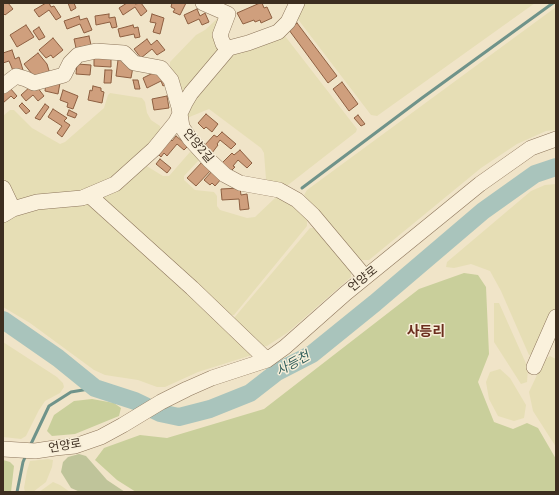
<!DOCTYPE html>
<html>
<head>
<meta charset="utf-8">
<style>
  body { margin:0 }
  #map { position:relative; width:559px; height:495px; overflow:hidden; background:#f0e4c8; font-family:"Noto Serif",serif }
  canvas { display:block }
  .frame { position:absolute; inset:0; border:4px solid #3d2e20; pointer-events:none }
</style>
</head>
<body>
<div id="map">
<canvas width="559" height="495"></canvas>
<div class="frame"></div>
</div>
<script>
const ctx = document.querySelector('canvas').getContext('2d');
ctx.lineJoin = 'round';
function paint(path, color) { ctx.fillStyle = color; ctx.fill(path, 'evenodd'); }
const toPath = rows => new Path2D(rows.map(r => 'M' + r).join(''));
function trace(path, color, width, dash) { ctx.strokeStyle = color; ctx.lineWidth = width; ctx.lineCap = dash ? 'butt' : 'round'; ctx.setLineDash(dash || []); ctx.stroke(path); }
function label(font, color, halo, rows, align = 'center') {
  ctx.font = font + ' "Noto Serif","Noto Sans KR",serif'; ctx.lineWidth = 3; ctx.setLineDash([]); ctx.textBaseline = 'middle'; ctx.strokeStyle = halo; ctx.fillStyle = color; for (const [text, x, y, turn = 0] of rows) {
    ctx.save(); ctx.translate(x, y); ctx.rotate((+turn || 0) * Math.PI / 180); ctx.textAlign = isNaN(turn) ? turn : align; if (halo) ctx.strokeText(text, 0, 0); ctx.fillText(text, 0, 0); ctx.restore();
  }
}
const farmland = toPath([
  [302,3,535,3,377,116,371,115,297,18],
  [556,7,556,130,546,131,517,144,481,168,369,260,360,260,304,195,307,190],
  [219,17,220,50,187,91,183,91,170,66,170,62,196,35,205,30],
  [282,35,285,36,357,129,356,132,288,185,285,186,268,182,266,179,264,153,261,148,209,109,187,118,185,112,232,55],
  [110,93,142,98,145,102,147,113,151,120,160,126,161,132,111,180,82,193,15,203,5,180,3,178,3,116,10,110,14,110,32,128,60,144,65,142,104,108,108,95],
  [193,151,198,157,199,160,184,176,184,180,195,190,214,192,217,196,217,206,220,210,247,218,255,217,274,199,278,197,293,204,307,220,307,226,234,315,230,315,100,199,145,165,163,176,169,176,190,152],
  [556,184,556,308,535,353,529,355,501,291,490,271,471,264,454,268,446,267,447,262,531,191,545,185],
  [87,202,176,279,252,355,198,372,165,387,157,387,138,380,105,375,94,370,30,323,3,307,3,219,15,212],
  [310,228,314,228,351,271,351,277,287,333,267,346,261,347,234,318],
  [494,303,499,303,528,368,527,382,521,384,494,342],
  [3,342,57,377,63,383,64,387,60,393,45,401,39,410,26,436,21,439,3,437],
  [550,356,556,359,556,447,533,411,529,392,544,360],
  [500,369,510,378,526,405,524,418,514,421,498,416,489,399,486,382,490,372],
  [48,459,53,460,52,467,46,482,33,492,25,492,24,488,27,471,30,461],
  [53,482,60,485,70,492,39,492]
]);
const green = toPath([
  [464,273,478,275,486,287,489,354,478,382,494,422,513,429,527,423,538,428,556,459,556,492,136,492,117,480,95,460,104,448,140,435,167,438,264,409,419,289],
  [92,399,114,403,121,408,119,416,75,434,52,436,47,431,54,415,74,401],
  [3,460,10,462,14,466,11,492,3,492]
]);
const cemetery = toPath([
  [79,454,86,456,107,480,125,492,80,492,71,488,61,472,63,462,68,457]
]);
const stream = toPath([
  [302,188,422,98,553,3],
  [30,446,49,406,71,392,95,388],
  [17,492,23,462,26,455]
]);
const river = toPath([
  [3,320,58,358,95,388,135,401,160,413,179,417,210,409,250,393,277,372,312,354,375,303,483,211,535,174,556,167]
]);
const building = toPath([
  [3,3,8,3,13,9,5,15,3,13,3,3],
  [46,3,49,3,51,7,54,6,61,17,56,20,49,10,39,17,34,10,46,3],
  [68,3,74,3,76,8,71,11,68,3],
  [127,3,134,3,135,4,141,3,147,11,141,16,135,7,123,15,119,8,127,3],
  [172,3,186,3,180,15,173,12,175,9,171,7,172,3],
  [260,3,262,3,264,8,267,7,272,18,261,23,260,20,255,22,254,20,243,24,237,13,260,3],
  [197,9,200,16,205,13,209,22,202,25,199,19,188,24,184,15,197,9],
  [109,14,109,18,115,17,117,27,112,28,110,22,96,25,95,16,109,14],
  [152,14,164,18,160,34,153,32,156,23,150,22,152,14],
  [79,16,80,20,87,18,92,30,84,33,80,24,67,29,64,21,79,16],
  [297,23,337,76,328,83,289,30,297,23],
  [26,25,34,37,17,47,10,35,26,25],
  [133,25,134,28,138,27,140,37,135,38,134,34,120,37,118,29,133,25],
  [39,27,45,37,39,40,33,31,39,27],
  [89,36,91,45,76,48,74,39,89,36],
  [53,38,63,50,53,58,51,55,46,58,39,50,53,38],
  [147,39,151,45,157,40,165,50,157,55,152,49,141,58,134,49,147,39],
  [12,50,15,59,19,57,23,70,14,73,9,61,3,63,3,53,12,50],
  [38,53,47,64,50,74,36,79,24,64,38,53],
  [94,57,111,58,111,67,94,66,94,57],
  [118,60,129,62,133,67,131,78,116,76,118,60],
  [77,64,91,65,90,75,76,74,77,64],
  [105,70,112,70,111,83,104,83,105,70],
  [157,71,168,83,163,86,161,81,147,88,143,78,157,71],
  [133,80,138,80,140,89,135,89,133,80],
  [342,82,358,104,349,111,333,89,342,82],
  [46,83,60,83,58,94,45,91,46,83],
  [31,86,37,87,44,96,38,101,33,95,26,101,21,95,31,86],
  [93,86,101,88,101,91,104,92,102,103,88,100,90,90,92,91,93,86],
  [10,88,17,96,14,99,11,96,3,103,3,90,10,88],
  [63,90,78,96,73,109,67,107,68,103,60,100,63,90],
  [167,96,169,108,154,110,152,99,167,96],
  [22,103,30,111,26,114,19,106,22,103],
  [45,104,49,107,40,120,35,118,45,104],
  [53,109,67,118,64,121,70,125,62,137,57,133,62,126,48,117,53,109],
  [69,110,77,114,75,118,67,115,69,110],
  [206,114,218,124,212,132,206,127,204,129,198,123,206,114],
  [358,115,365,124,361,126,354,118,358,115],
  [222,132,236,144,231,149,220,140,217,144,218,145,212,153,204,146,214,135,217,137,222,132],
  [176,136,188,146,184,150,177,144,167,156,164,153,161,157,157,153,169,138,172,141,176,136],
  [240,150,252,163,247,168,238,160,233,166,235,167,230,172,221,164,232,153,234,155,240,150],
  [160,159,171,168,167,173,156,164,160,159],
  [203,161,212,169,196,186,187,178,203,161],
  [213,170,222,178,215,186,212,183,210,185,204,180,213,170],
  [240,188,241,195,247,194,249,209,240,210,239,199,222,200,221,189,240,188]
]);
const minor = toPath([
  [203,3,228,14,220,35,223,44,229,48,248,43,278,32,288,22,297,3],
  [3,86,16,76,26,79,34,83,64,75,70,63,78,55,96,51,124,53,134,63,161,68,171,80,179,107,182,127,190,139,209,160,225,175,240,183,279,190,297,200,313,215,365,277],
  [3,188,13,209],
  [89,195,192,288,267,360],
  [3,215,13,209,37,202,82,198,115,184,154,149,176,122,185,103,191,93,229,48],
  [534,367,556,317],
  [3,449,35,451,55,448,75,446,101,437,123,425,161,402,187,389,212,378,267,360,285,347,346,293,480,184,531,148,556,139]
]);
const streetNames = [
  ["언양2길",198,146,50],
  ["언양로",363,279,-39],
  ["언양로",65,446,-10]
];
const waterNames = [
  ["사등천",293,364,-29]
];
const quarterNames = [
  ["사등리",426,332]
];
paint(farmland, '#e6deb5');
paint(green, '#c9cf9b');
paint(cemetery, '#bfc49a');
trace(stream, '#6f938a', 3);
trace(river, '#a9c4bc', 18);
paint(building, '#cf9f7d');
trace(building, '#8d5f41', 1);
trace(minor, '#8d765c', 16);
trace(minor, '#faf1dc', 15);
label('12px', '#3d2e20', '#f7eed8', streetNames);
label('italic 13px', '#2f5d5a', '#f7eed8', waterNames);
label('bold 14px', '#6b2e1e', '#f7eed8', quarterNames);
</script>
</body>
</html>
